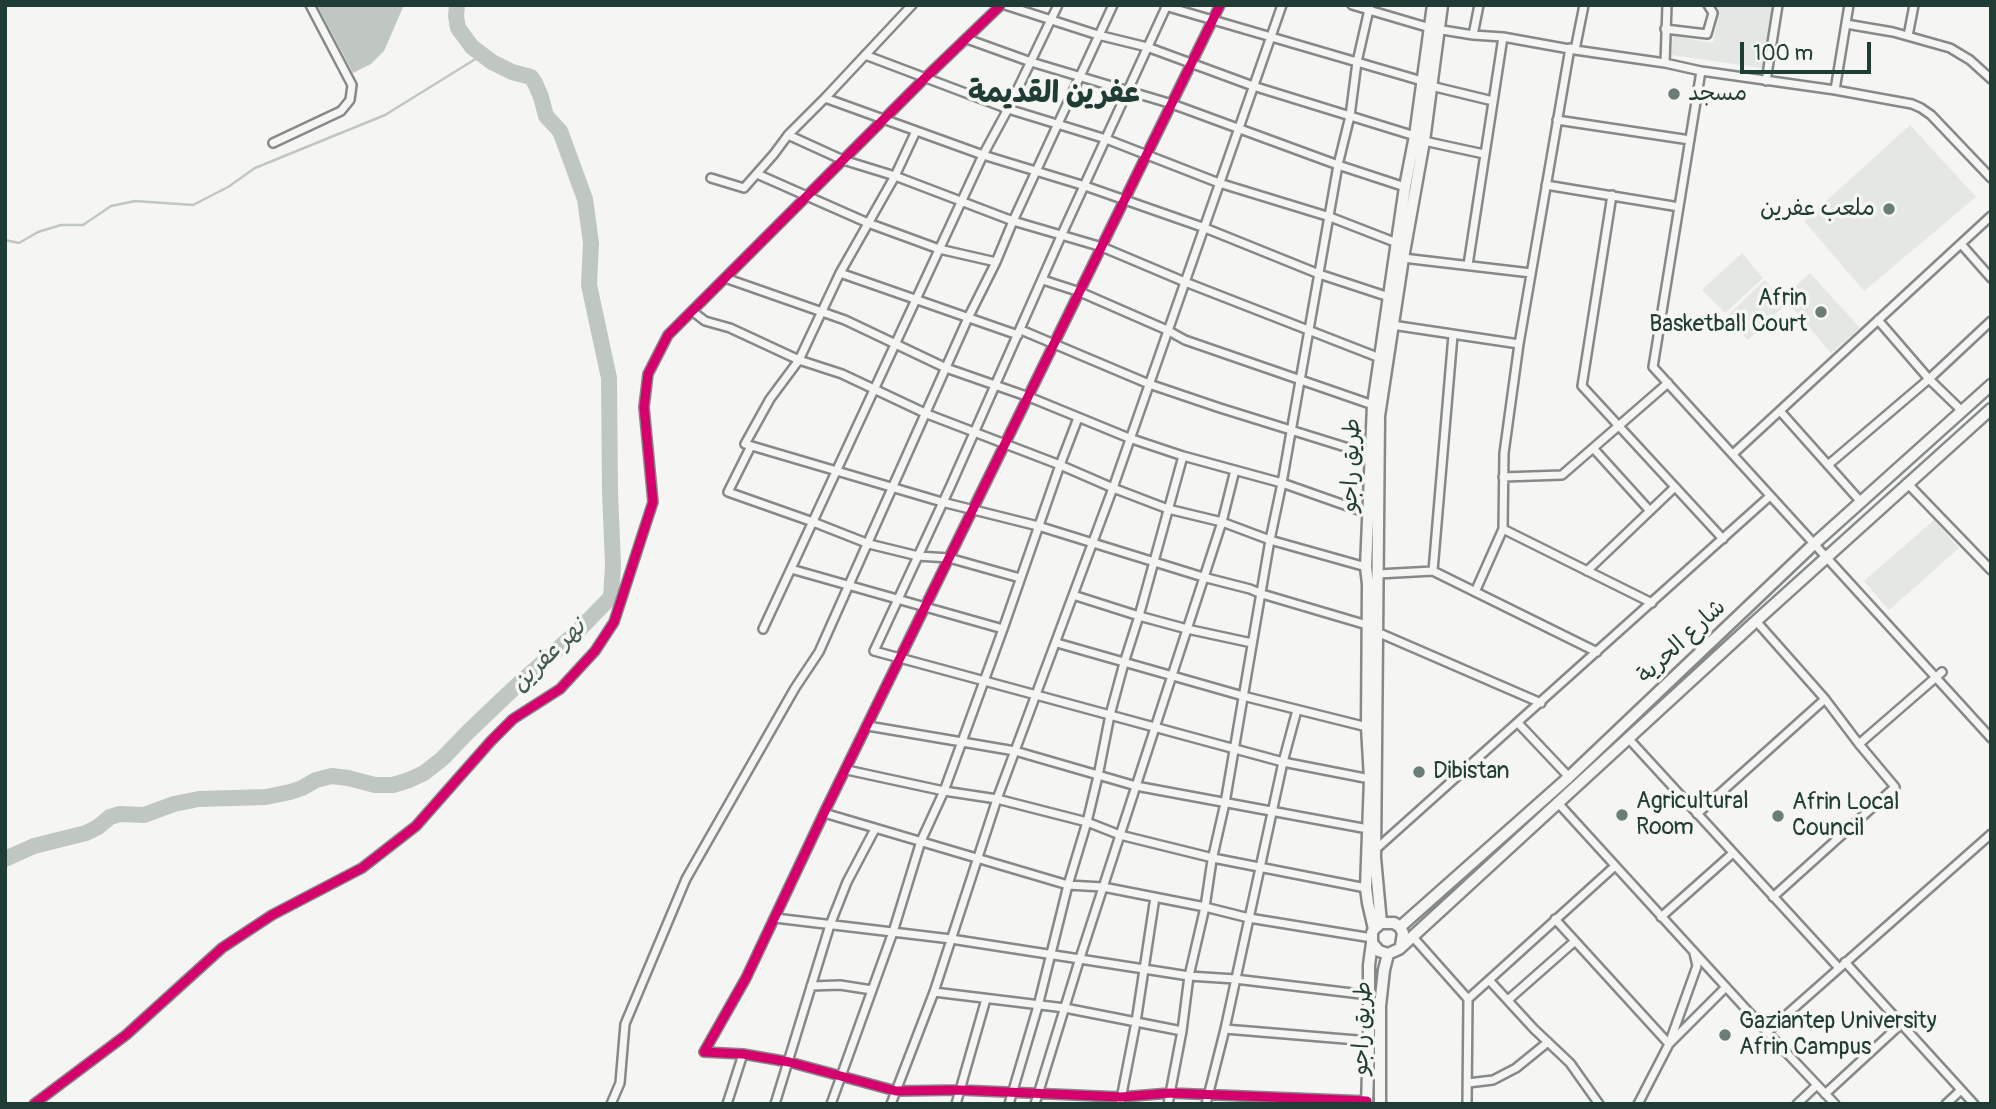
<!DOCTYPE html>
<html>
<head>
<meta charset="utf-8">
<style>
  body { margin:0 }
  #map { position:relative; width:1996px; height:1109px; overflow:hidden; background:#f5f5f3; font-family:Pangolin,sans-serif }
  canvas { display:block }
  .frame { position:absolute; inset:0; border:7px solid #1f3d34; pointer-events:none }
  .scale { position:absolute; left:1740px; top:42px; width:131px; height:32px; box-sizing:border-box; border:4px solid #1f3d34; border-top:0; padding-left:9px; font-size:21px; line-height:24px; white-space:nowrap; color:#1f3d34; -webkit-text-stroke:5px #f6f6f2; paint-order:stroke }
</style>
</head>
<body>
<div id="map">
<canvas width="1996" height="1109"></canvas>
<div class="frame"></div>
<div class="scale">100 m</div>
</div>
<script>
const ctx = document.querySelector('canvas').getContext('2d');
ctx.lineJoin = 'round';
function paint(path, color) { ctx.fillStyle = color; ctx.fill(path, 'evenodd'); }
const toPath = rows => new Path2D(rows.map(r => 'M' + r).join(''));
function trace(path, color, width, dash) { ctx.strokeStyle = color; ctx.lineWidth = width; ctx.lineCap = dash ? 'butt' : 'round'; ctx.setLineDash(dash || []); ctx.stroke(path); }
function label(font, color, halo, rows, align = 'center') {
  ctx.font = font + ' Pangolin,"Playpen Sans Arabic",sans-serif'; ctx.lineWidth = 7; ctx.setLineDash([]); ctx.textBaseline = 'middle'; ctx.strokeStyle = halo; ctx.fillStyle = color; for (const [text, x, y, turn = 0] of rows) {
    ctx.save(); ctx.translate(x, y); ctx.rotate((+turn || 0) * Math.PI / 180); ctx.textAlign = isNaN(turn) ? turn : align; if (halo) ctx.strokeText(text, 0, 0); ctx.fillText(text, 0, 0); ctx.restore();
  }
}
const green = toPath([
  [1714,5,1772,5,1762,68,1671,55,1673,36,1713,43,1719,12],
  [1910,125,1976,197,1864,291,1804,221],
  [1742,253,1763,278,1725,313,1702,290],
  [1810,273,1860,328,1831,353,1783,297],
  [1765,280,1786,304,1748,340,1726,317],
  [1934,520,1959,548,1889,610,1864,581]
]);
const water = toPath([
  [317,5,404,5,384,51,371,64,353,73]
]);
const stream = toPath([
  [5,240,19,243,38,232,61,225,83,225,111,206,135,201,193,205,228,187,255,168,385,115,482,55]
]);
const river = toPath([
  [5,859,34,846,86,833,98,827,110,817,120,814,144,815,174,804,199,799,266,797,290,792,302,788,316,780,332,776,348,778,375,785,393,785,409,780,424,773,442,759,468,732,513,689,577,632,611,597,613,565,610,492,609,378,589,285,591,243,585,199,560,131,546,116,541,97,535,83,531,77,512,72,492,62,472,47,458,28,456,16,457,5]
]);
const minor = toPath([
  [1005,5,1098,35,1147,47,1253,86,1415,136,1424,141,1484,154],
  [1167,5,1062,234,951,485,874,651,1283,762,1370,779],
  [1220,5,824,813,746,978,704,1052,743,1054,789,1062,896,1091,960,1090,1121,1097,1170,1093,1367,1101],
  [1352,5,1430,28,1473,35,1503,37,1575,50,1665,63,1701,71,1835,90,1912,104,1921,108,1931,115,1991,178],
  [1165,6,1422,81,1431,86,1493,101],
  [1846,24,1893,32,1950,48,1970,60,1991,79],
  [1665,29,1707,34,1713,13,1708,5],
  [1473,35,1479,5],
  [1908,36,1914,5],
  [967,39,1031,62,1172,104,1338,165,1405,187],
  [1575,50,1584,5],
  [865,55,1008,109,1106,139,1219,183,1330,217,1397,243],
  [1665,63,1667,5],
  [1701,71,1653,367,1991,738],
  [1766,81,1778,5],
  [1835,90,1849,5],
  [825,98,983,155,1085,186,1205,228,1319,274,1389,297],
  [1557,120,1690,140],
  [916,131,895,176,840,273,799,360,770,399,745,444,942,502,1038,526,1203,577,1250,589,1262,594,1367,625],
  [788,135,843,160,895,176,1013,221,1102,247,1185,282,1380,358],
  [273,143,341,111,350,100,352,85,310,5],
  [757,174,868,223,939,249,996,262],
  [711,178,744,188,774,154,788,135,825,98,912,5],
  [1546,185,1679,207],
  [1612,195,1582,386,1723,539],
  [1961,244,1991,278],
  [1403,258,1531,273],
  [1468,265,1503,37],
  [840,273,1018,335],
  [725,278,845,320,946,368,1029,397,1129,438,1183,456,1282,483,1370,514],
  [1043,280,1080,292,1167,330,1185,340,1373,405],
  [692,311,705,321,730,328,799,360,842,374,927,414,1060,465,1113,488,1168,509,1222,522,1270,540,1366,567],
  [1878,320,1929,379,1962,411],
  [1392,325,1519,344],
  [1021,330,1149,384,1220,408,1371,455],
  [1780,411,1861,502],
  [751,446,728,492,813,522,869,544,918,556,949,558,1020,578],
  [1593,448,1650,511],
  [1733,454,1991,216],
  [1828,465,1929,379,1991,321],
  [1503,477,1562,475,1668,383],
  [1907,483,1991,570],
  [1503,529,1652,603],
  [791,569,1003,629],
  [1433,571,1453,335],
  [1587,571,1675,487],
  [1378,574,1433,571,1597,652],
  [1475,592,1503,529,1504,453,1519,344,1570,48],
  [1073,595,1139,616,1187,629,1252,643],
  [1756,621,1825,699,1859,744,1895,787,1773,897],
  [763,629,983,155,1008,109,1058,5],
  [1377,632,1541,703],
  [1057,643,1243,696,1367,727],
  [1518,723,1569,777],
  [868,726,1015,751,1136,786,1368,829],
  [1628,738,1839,968],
  [1859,744,1942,672],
  [847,770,944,791,997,799,1087,822,1120,835,1213,858,1366,888],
  [1558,803,1767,1032,1835,1104],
  [824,813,1068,885,1103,887,1205,907,1249,918,1372,938],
  [1697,814,1825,699],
  [1375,850,1770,496],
  [1661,917,1733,853],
  [775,918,951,939,1189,976,1235,979,1369,995],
  [1555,919,1669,1044,1726,987],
  [1412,936,1468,999],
  [1845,962,1974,1104],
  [1489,980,1534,1029,1570,1063,1599,1104],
  [811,986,840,985,872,990],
  [934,992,1065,1008,1182,1031],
  [1508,1000,1575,941],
  [1225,1029,1369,1041],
  [1767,1032,1991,834],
  [1468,1083,1493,1080,1516,1068,1548,1042],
  [1825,1094,1901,1024],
  [34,1104,126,1035,222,948,272,915,362,868,416,826,491,741,513,719,560,689,595,651,614,622,653,502,644,407,648,374,668,335,925,78,1001,5],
  [611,1104,620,1083,625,1024,686,879,795,688,819,652,968,318,996,262,1013,221,1113,5],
  [727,1104,743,1054],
  [775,1104,830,925,847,882,875,829],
  [831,1104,893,932,921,841,944,791,1003,629,1060,465,1078,418],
  [891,1104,934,992,997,799,1113,488,1282,5],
  [956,1104,986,999],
  [1009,1104,1038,1006,1068,885,1087,822,1098,776,1110,715,1124,663,1139,616,1183,456],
  [1035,1104,1080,958,1222,522,1235,470],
  [1120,1104,1136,1022,1155,897],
  [1168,1104,1182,1031,1189,976,1205,907,1212,860,1225,803,1270,540,1282,483,1338,165,1350,116,1357,62,1370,5],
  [1206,1104,1225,1029,1283,762,1297,710],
  [1467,1104,1468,999,1615,866],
  [1638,1104,1669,1044,1697,966,1694,953],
  [1797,1104,1817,1085],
  [1946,1104,1961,1090]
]);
const secondary = toPath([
  [1381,923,1375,858,1379,416,1403,258,1424,141,1442,5],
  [1400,927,1569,777,1814,544,1991,385],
  [1374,929,1368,903,1366,888,1370,779,1367,727,1368,584,1366,567,1373,405,1405,187,1415,136,1433,5],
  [1401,946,1403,933,1400,927,1394,923,1381,923,1374,929,1372,933,1372,943,1379,951,1388,954,1399,949,1756,621,1991,409],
  [1367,1104,1369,1041,1369,965,1372,943],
  [1380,1104,1380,1006,1384,970,1388,954]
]);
const cycleway = toPath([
  [1220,5,824,813,746,978,704,1052,743,1054,789,1062,896,1091,960,1090,1121,1097,1170,1093,1367,1101],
  [34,1104,126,1035,222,948,272,915,362,868,416,826,491,741,513,719,560,689,595,651,614,622,653,502,644,407,648,374,668,335,925,78,1001,5]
]);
const markers = [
  [1674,94,7,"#6a7d77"],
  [1889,209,7,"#6a7d77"],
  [1821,312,7,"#6a7d77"],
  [1419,772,7,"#6a7d77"],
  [1622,815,7,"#6a7d77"],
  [1778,816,7,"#6a7d77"],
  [1725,1035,7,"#6a7d77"]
];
const poiNames = [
  ["مسجد",1688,94],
  ["ملعب عفرين",1875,209,"right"],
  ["Afrin",1807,299,"right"],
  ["Basketball Court",1807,325,"right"],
  ["Dibistan",1433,772],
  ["Agricultural",1636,802],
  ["Room",1636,828],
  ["Afrin Local",1792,803],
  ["Council",1792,829],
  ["Gaziantep University",1739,1022],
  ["Afrin Campus",1739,1048]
];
const streetNames = [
  ["طريق راجو",1352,465,-88],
  ["شارع الحرية",1682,642,-43],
  ["طريق راجو",1363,1028,-88]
];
const waterNames = [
  ["نهر عفرين",549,656,-44]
];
const districtNames = [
  ["عفرين القديمة",1054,94]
];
paint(green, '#e4e7e3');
paint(water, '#c0c7c3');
trace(stream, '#c0c7c3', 2.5);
trace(river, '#c0c7c3', 16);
trace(minor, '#858a88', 12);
trace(secondary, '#858a88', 15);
trace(minor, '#f5f5f3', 7);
trace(secondary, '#f5f5f3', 10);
trace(cycleway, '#d6006c', 9);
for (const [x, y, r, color] of markers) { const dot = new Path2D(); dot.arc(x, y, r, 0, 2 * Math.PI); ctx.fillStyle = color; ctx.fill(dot); trace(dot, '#f6f6f2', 2.5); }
label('23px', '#1f3d34', '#f6f6f2', poiNames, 'left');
label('23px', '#1f3d34', '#f6f6f2', streetNames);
label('italic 24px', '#425a52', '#f6f6f2', waterNames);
label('bold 30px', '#1f3d34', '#f6f6f2', districtNames);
</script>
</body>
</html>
